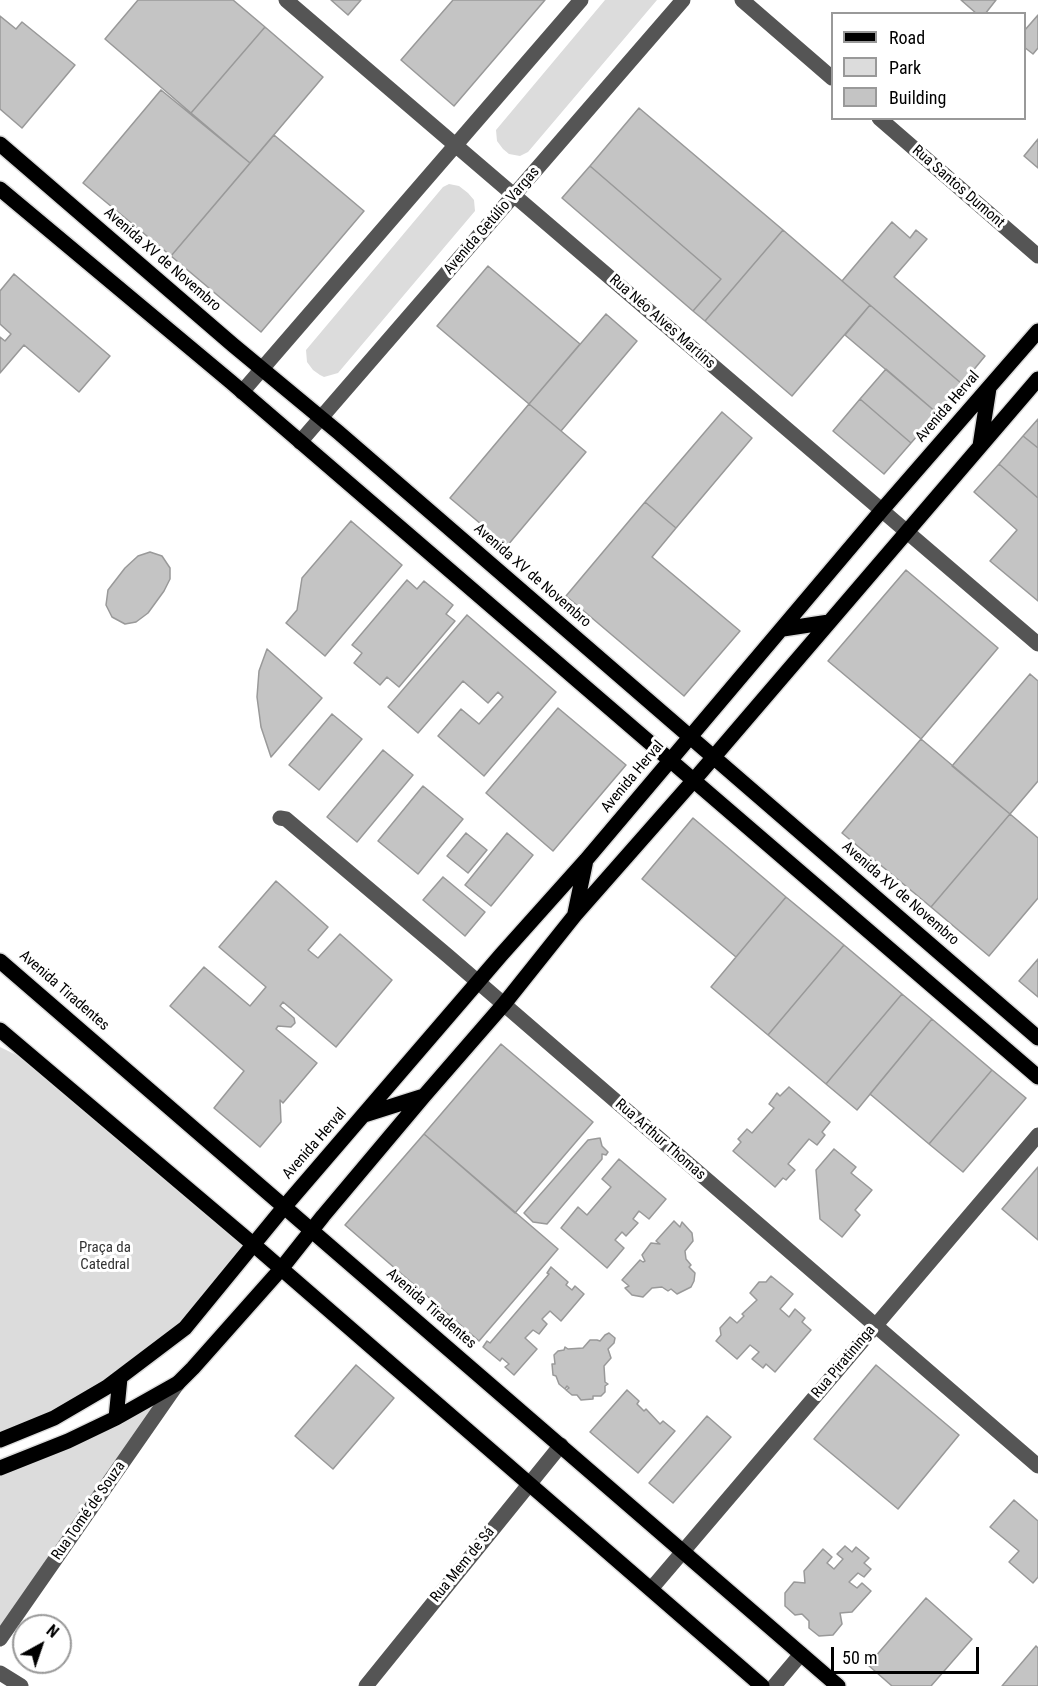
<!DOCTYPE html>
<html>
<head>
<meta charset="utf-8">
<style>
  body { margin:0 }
  #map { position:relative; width:1038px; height:1686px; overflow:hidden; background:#fff; font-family:"Roboto Condensed",sans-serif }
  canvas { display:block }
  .legend { position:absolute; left:831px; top:12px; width:195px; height:108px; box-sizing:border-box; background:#fff; border:2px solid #999; margin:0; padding:8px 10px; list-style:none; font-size:18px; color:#000 }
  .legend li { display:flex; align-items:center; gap:12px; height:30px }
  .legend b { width:30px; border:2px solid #999 }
  .north { position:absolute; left:12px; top:1614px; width:60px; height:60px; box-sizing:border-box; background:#fff; border:2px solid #999; border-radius:50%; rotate:40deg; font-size:16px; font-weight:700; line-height:24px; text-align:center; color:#000 }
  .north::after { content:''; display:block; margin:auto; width:21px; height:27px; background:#000; clip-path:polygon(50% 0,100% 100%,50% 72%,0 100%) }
  .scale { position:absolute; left:831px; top:1647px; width:148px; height:27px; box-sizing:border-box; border:3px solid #000; border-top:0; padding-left:8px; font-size:18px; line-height:21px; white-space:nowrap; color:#000; -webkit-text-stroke:4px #fff; paint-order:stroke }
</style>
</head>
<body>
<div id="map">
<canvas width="1038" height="1686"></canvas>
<ul class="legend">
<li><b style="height:8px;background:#000"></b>Road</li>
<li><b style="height:16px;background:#dcdcdc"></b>Park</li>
<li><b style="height:16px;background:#c4c4c4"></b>Building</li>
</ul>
<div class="north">N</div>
<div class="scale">50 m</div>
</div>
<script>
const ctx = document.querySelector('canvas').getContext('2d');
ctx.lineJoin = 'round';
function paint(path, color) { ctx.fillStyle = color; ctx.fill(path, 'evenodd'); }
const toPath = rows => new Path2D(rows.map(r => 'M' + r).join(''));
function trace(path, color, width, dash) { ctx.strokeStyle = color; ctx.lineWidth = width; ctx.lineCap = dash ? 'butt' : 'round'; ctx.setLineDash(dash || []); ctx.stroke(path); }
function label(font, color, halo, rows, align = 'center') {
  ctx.font = font + ' "Roboto Condensed",sans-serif'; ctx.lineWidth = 6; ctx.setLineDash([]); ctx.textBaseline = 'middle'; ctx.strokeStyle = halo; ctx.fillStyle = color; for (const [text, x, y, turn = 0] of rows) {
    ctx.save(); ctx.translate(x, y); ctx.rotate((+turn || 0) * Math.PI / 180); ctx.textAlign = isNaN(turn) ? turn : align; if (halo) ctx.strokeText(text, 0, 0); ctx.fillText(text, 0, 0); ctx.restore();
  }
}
const green = toPath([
  [605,0,657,0,528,152,520,156,509,154,503,149,497,141,496,130],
  [449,184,459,186,468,193,474,200,475,211,338,373,324,377,320,375,313,370,307,362,306,350,443,187],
  [0,1047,49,1071,254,1245,185,1328,120,1378,0,1440],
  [178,1383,0,1639,0,1468]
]);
const building = toPath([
  [138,0,233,0,265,27,191,113,105,39,138,0],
  [331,0,361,0,348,15,331,0],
  [453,0,545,0,454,106,401,60,453,0],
  [961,0,996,0,985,14,977,14,961,0],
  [1038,15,1038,48,1033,54,1024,47,1024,31,1038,15],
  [0,16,16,29,22,22,75,65,22,128,0,109,0,16],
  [265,27,323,77,250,163,191,113,265,27],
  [161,90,250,163,171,256,83,183,161,90],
  [639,108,783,230,705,321,693,311,721,279,590,166,639,108],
  [274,135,364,211,261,332,171,256,274,135],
  [1038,139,1038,168,1024,156,1038,139],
  [590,166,721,279,693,311,562,198,590,166],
  [892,222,910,238,916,230,927,239,894,277,985,356,962,384,842,281,892,222],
  [783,230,870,305,792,396,705,321,783,230],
  [488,266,580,344,529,404,437,326,488,266],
  [14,274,110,356,79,392,24,345,0,373,0,337,5,341,11,334,0,324,0,291,14,274],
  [870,305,962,384,937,413,845,335,870,305],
  [606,314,637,341,561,431,529,404,606,314],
  [886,369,937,413,911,443,860,399,886,369],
  [860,399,911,443,884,474,833,431,860,399],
  [529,404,586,452,507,546,450,498,529,404],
  [722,412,752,438,676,528,645,502,722,412],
  [1038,419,1038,448,1023,436,1038,419],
  [1023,436,1038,448,1038,498,999,464,1023,436],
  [999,464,1038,498,1038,601,990,561,1017,530,974,492,999,464],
  [645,502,676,528,652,557,740,631,684,696,566,596,645,502],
  [351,521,402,565,325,656,286,623,297,610,302,578,351,521],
  [150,552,162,556,170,568,170,579,164,591,148,613,136,622,125,624,112,617,106,605,108,590,125,568,138,556,150,552],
  [906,570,998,648,921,739,828,661,906,570],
  [407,580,417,589,424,581,453,605,446,614,455,621,399,687,387,677,380,685,354,663,362,653,352,645,407,580],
  [467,615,556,692,484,776,438,736,461,709,479,724,503,697,498,692,488,703,463,681,418,733,388,707,467,615],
  [267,649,322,698,271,757,261,727,257,697,259,671,267,649],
  [1030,674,1038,681,1038,781,1010,814,952,766,1030,674],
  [558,708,626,765,553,851,486,793,558,708],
  [332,714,362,739,319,790,289,765,332,714],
  [921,739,1010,814,931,907,842,833,921,739],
  [383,750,413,775,357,842,327,817,383,750],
  [423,786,463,819,418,874,378,841,423,786],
  [1010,814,1038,838,1038,898,989,956,931,907,1010,814],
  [693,818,786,897,736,957,642,879,693,818],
  [466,833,487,850,468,873,447,856,466,833],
  [507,833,533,855,491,906,465,885,507,833],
  [443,877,485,912,465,936,423,900,443,877],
  [276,881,328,927,308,950,318,958,340,934,392,980,336,1047,283,1002,280,1006,294,1018,295,1023,291,1027,278,1026,276,1029,317,1063,283,1103,280,1100,281,1122,260,1147,214,1108,244,1071,170,1006,204,967,250,1006,266,987,219,947,276,881],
  [786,897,844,945,768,1035,711,987,786,897],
  [844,945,902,994,826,1084,768,1035,844,945],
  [1038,959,1038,997,1019,981,1038,959],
  [902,994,932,1019,857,1110,826,1084,902,994],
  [932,1019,992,1070,929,1144,870,1094,932,1019],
  [501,1044,593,1122,515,1213,424,1134,501,1044],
  [992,1070,1026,1098,963,1172,929,1144,992,1070],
  [789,1087,830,1122,822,1132,825,1135,817,1145,809,1139,788,1164,795,1170,786,1180,783,1178,775,1187,733,1151,741,1142,738,1139,747,1129,752,1133,774,1108,769,1104,777,1093,780,1096,789,1087],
  [424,1134,558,1249,479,1341,345,1225,424,1134],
  [600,1138,602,1146,608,1152,606,1155,602,1154,602,1159,547,1224,533,1222,524,1213,588,1140,600,1138],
  [834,1149,856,1167,851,1173,872,1190,855,1210,860,1215,842,1237,820,1219,816,1170,834,1149],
  [619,1159,666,1199,649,1219,639,1211,633,1219,638,1223,626,1236,622,1232,615,1240,624,1248,607,1268,561,1228,578,1207,587,1215,611,1187,602,1179,619,1159],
  [1038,1167,1038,1240,1002,1209,1038,1167],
  [674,1221,680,1227,682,1222,692,1233,693,1241,685,1251,686,1259,691,1265,689,1267,695,1273,694,1281,691,1287,677,1294,671,1289,668,1291,662,1287,652,1288,643,1297,632,1295,625,1288,629,1286,622,1280,640,1260,643,1262,645,1261,642,1255,651,1243,660,1244,656,1241,674,1221],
  [551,1267,568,1282,566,1285,572,1290,575,1286,584,1294,561,1321,550,1311,542,1319,547,1324,539,1334,533,1330,525,1338,537,1349,514,1375,505,1367,509,1364,502,1358,500,1361,483,1347,487,1341,490,1343,549,1274,547,1273,551,1267],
  [771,1276,793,1294,780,1309,789,1317,795,1309,805,1318,802,1322,811,1330,775,1372,766,1364,763,1368,752,1359,759,1352,750,1345,737,1359,716,1341,721,1335,720,1328,730,1317,737,1323,744,1316,742,1314,757,1300,750,1293,759,1282,766,1282,771,1276],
  [609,1333,615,1338,614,1343,608,1349,611,1358,604,1366,605,1382,608,1384,605,1386,605,1392,601,1396,593,1396,593,1399,581,1400,577,1395,572,1395,566,1390,569,1388,567,1386,565,1389,559,1384,556,1376,553,1375,552,1364,555,1364,554,1355,558,1351,564,1350,565,1347,568,1349,583,1348,590,1340,597,1340,600,1341,605,1335,609,1333],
  [356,1365,394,1398,333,1469,295,1436,356,1365],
  [876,1365,959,1435,898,1509,814,1439,876,1365],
  [627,1390,639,1401,637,1404,644,1411,646,1409,660,1424,663,1421,675,1431,638,1473,590,1432,627,1390],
  [707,1416,731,1437,673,1503,649,1483,707,1416],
  [1014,1500,1038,1521,1038,1577,1033,1583,1009,1562,1019,1551,990,1527,1014,1500],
  [845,1546,852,1552,856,1547,869,1558,864,1563,871,1569,864,1577,858,1573,849,1582,857,1588,862,1583,871,1591,852,1612,840,1613,842,1624,833,1635,819,1636,809,1628,809,1621,802,1614,795,1615,785,1606,785,1593,794,1582,805,1583,804,1571,823,1549,832,1557,827,1563,834,1569,843,1559,837,1554,845,1546],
  [926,1598,972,1639,931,1686,892,1686,868,1665,926,1598],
  [1036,1646,1038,1648,1038,1686,1002,1686,1036,1646]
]);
const minor = toPath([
  [286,0,1038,644],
  [742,0,832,78],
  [879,118,1038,256],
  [242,392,581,0],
  [300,442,683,0],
  [280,818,286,819,448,956,1038,1466],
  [651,1589,1038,1135],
  [0,1639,178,1383],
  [0,1673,21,1686],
  [366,1686,561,1445],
  [774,1686,801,1654]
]);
const major = toPath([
  [0,144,233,345,338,432,1038,1038],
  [0,189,231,382,1038,1077],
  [980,446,989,388],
  [783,629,829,622],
  [575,913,586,860],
  [0,961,838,1686],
  [0,1030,254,1245,762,1686],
  [364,1115,424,1096],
  [116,1418,120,1378],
  [0,1440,54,1418,107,1387,185,1328,285,1206,501,955,586,860,882,510,1038,331],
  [0,1468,68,1441,116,1418,178,1383,193,1368,281,1269,323,1216,424,1096,504,1004,575,915,694,780,1038,379]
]);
const streetNames = [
  ["Rua Santos Dumont",958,187,41],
  ["Avenida Getúlio Vargas",492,221,-49],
  ["Avenida XV de Novembro",162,260,41],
  ["Rua Néo Alves Martins",662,322,41],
  ["Avenida Herval",948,407,-49],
  ["Avenida XV de Novembro",532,576,41],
  ["Avenida Herval",633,777,-50],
  ["Avenida XV de Novembro",900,894,41],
  ["Avenida Tiradentes",64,991,41],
  ["Rua Arthur Thomas",660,1140,41],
  ["Avenida Herval",315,1144,-49],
  ["Avenida Tiradentes",431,1309,41],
  ["Rua Piratininga",844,1362,-50],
  ["Rua Tomé de Souza",89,1511,-55],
  ["Rua Mem de Sá",463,1565,-51]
];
const parkNames = [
  ["Praça da",105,1248],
  ["Catedral",105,1265]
];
paint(green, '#dcdcdc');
paint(building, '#c4c4c4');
trace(building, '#999', 1.5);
trace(major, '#dbdbdb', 18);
trace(minor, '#555', 15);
trace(major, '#000', 15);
label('15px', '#000', '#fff', streetNames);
label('15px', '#333', '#fff', parkNames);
</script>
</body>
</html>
